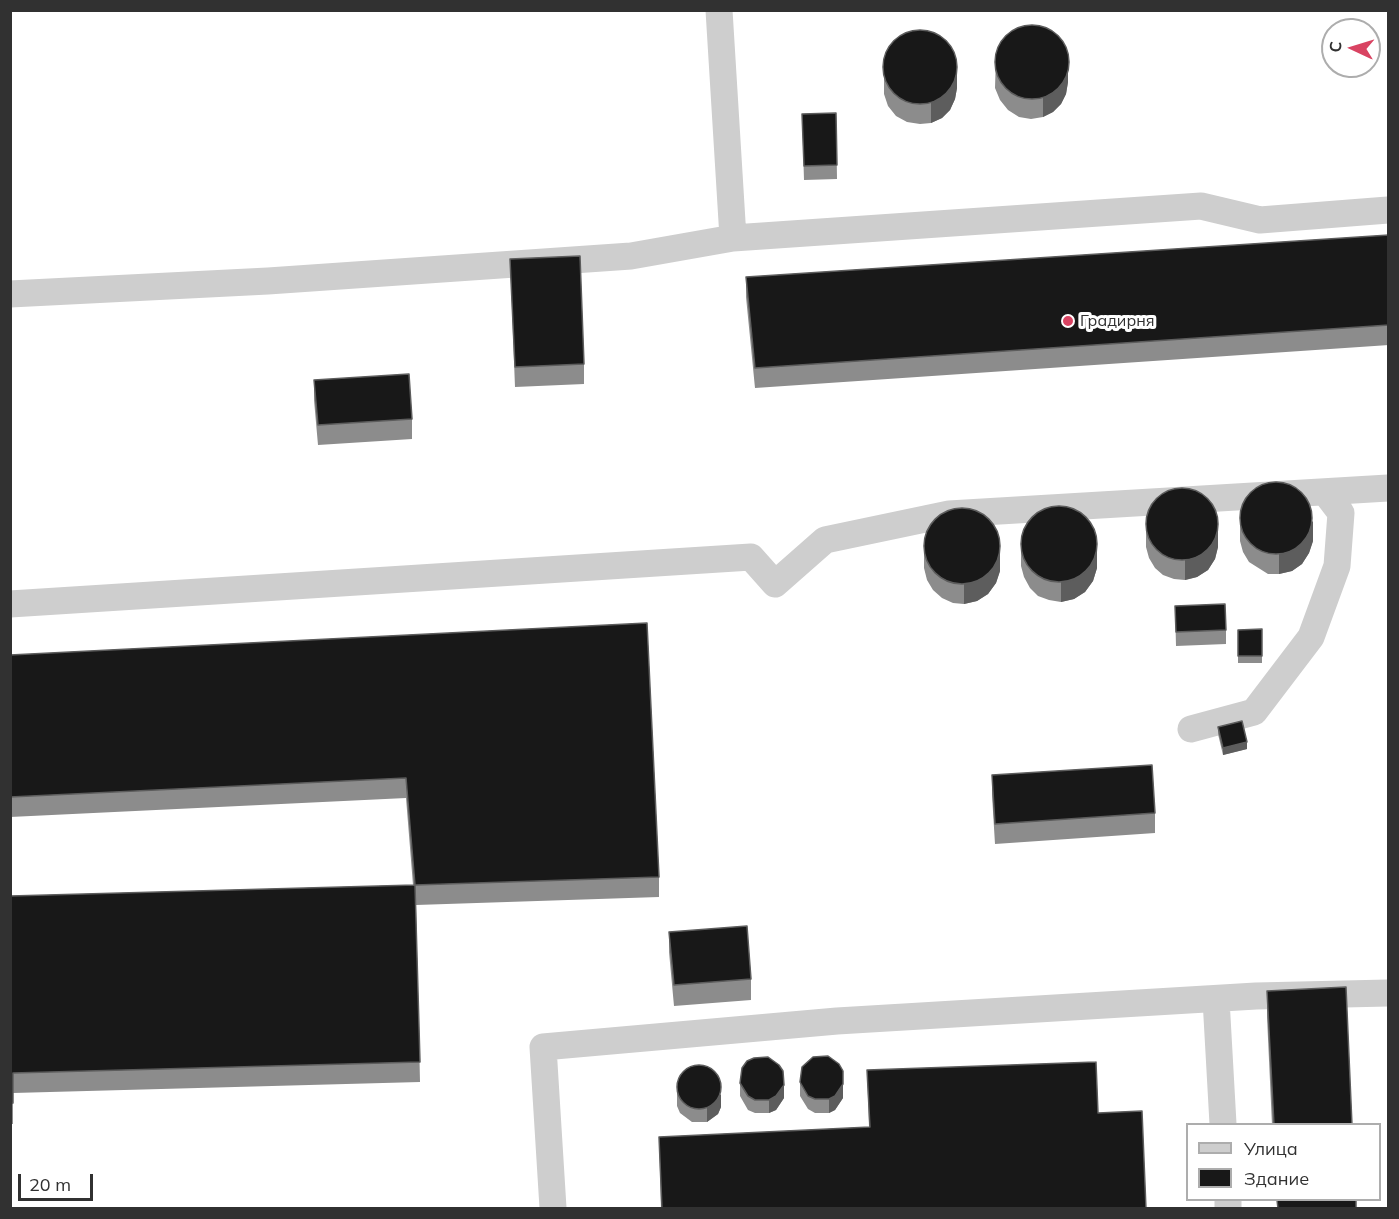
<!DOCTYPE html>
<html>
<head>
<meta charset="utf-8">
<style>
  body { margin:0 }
  #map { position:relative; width:1399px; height:1219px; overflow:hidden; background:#fff; font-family:Mulish,sans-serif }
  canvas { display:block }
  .frame { position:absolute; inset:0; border:12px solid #313131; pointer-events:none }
  .legend { position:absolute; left:1186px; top:1123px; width:195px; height:78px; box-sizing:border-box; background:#fff; border:2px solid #adadad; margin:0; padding:8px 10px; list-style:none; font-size:18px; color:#313131 }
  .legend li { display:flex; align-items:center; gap:12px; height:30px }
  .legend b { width:30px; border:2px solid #adadad }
  .north { position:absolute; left:1321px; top:18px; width:60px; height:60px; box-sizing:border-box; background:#fff; border:2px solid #adadad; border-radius:50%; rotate:274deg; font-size:16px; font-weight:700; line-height:24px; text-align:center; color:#313131 }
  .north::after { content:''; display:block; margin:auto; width:21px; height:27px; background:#d94362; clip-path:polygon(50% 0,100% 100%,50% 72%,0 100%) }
  .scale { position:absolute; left:18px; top:1174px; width:75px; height:27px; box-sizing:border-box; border:3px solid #313131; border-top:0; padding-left:8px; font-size:18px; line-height:21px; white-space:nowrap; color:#313131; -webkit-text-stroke:4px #fff; paint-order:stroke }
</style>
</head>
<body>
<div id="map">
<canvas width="1399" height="1219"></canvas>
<div class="frame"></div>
<ul class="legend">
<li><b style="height:8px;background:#cecece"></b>Улица</li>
<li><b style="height:16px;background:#181818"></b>Здание</li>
</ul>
<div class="north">С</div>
<div class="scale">20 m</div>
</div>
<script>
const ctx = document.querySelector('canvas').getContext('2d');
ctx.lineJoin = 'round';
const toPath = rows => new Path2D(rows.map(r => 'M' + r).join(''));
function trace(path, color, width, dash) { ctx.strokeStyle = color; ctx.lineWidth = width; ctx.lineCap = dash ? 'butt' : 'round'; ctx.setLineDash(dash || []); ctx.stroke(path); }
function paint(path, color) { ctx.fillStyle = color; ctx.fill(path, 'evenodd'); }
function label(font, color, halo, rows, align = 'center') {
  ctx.font = font + ' Mulish,sans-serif'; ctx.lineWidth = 6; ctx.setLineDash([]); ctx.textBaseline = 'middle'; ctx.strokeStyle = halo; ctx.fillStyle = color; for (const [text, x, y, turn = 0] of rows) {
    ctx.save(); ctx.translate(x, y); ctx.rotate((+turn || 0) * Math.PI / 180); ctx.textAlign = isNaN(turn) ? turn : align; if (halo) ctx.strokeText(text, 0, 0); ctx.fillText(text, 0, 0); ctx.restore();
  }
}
const minor = toPath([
  [719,10,733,238,1201,206,1260,220,1388,210],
  [10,294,268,281,631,256,733,238],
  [10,604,751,557,775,584,825,540,949,514,1388,488],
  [1191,729,1254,712,1311,637,1337,566,1341,513,1325,492],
  [1216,999,1223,1124],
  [1228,1200,1228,1208],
  [553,1208,543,1047,837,1021,1256,996,1388,993]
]);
const wall = toPath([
  [996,55,1068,82,1066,94,1061,104,1053,112,1043,117,1031,119,1019,117,1008,110,1000,100,995,88],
  [884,61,957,88,955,99,950,110,942,118,931,123,920,124,907,122,896,116,888,106,884,94],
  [836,113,837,179,804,180,802,114],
  [1389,235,1389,345,755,388,746,297,746,277],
  [510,259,584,364,584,384,515,387],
  [314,380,412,419,412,439,318,445,314,400],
  [1240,521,1313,541,1309,553,1302,564,1292,571,1279,574,1268,574,1249,562,1243,552,1240,541],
  [1146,527,1218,547,1215,559,1208,570,1197,577,1185,580,1174,579,1163,575,1155,568,1149,558,1146,547],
  [1021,546,1097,568,1093,581,1085,592,1074,599,1061,602,1049,600,1038,596,1030,588,1024,577,1021,566],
  [924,548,1000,571,996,583,988,594,977,601,964,604,953,603,942,598,933,590,927,580,924,568],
  [1175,606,1226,630,1226,644,1176,646],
  [647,623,659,877,659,897,416,905,420,1082,13,1093,13,1124,10,1124,10,896,413,885,406,798,10,817,10,655],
  [1262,629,1262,663,1238,663,1238,630],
  [1218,727,1247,749,1223,755,1218,734],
  [992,775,1155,813,1155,833,995,844,992,795],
  [669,932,751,979,751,1000,674,1006,669,952],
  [1267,991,1352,1125,1272,1125,1267,1017],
  [867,1070,1098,1113,1146,1209,661,1209,659,1137,869,1127],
  [800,1082,843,1098,835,1110,829,1113,815,1113,808,1109,800,1096],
  [740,1083,784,1098,776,1110,769,1113,755,1113,748,1110,740,1096],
  [677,1092,721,1107,718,1114,707,1122,692,1122,680,1113,677,1106]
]);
const shadedWall = toPath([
  [1068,62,1068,82,1066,94,1061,104,1053,112,1043,117,1043,97],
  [957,68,957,88,955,99,950,110,942,118,931,123,931,103],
  [1313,521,1313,541,1309,553,1302,564,1292,571,1279,574,1279,554],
  [1218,527,1218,547,1215,559,1208,570,1197,577,1185,580,1185,560],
  [1097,548,1097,568,1093,581,1085,592,1074,599,1061,602,1061,582],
  [1000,550,1000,571,996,583,988,594,977,601,964,604,964,584],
  [1247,742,1247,749,1223,755,1223,748],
  [843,1084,843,1098,835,1110,829,1113,829,1099],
  [784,1085,784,1098,776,1110,769,1113,769,1100],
  [721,1094,721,1107,718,1114,707,1122,707,1108]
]);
const building = toPath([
  '995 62a37 37 0 1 1 74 0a37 37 0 1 1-74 0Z',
  '883 67a37 37 0 1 1 74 0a37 37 0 1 1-74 0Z',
  [836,113,837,165,804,166,802,114,836,113],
  [1389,235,1389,325,755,368,746,277,1389,235],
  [580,256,584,364,515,367,510,259,580,256],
  [409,374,412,419,318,425,314,380,409,374],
  '1240 518a36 36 0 1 1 72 0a36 36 0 1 1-72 0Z',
  '1146 524a36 36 0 1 1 72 0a36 36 0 1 1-72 0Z',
  '1021 544a38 38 0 1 1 76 0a38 38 0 1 1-76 0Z',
  '924 546a38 38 0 1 1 76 0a38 38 0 1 1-76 0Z',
  [1225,604,1226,630,1176,632,1175,606,1225,604],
  [647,623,659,877,415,885,406,778,10,797,10,655,647,623],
  [1262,629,1262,656,1238,656,1238,630,1262,629],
  [1242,721,1247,742,1223,748,1218,727,1242,721],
  [1152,765,1155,813,995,824,992,775,1152,765],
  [415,885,420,1062,13,1073,13,1103,10,1104,10,896,415,885],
  [747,926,751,979,674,985,669,932,747,926],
  [1346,987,1352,1125,1274,1125,1267,991,1346,987],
  [828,1056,839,1064,843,1071,843,1084,835,1096,829,1099,815,1099,808,1096,800,1082,802,1067,813,1057,828,1056],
  [768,1057,779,1065,783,1071,784,1085,776,1096,769,1100,755,1100,748,1096,740,1083,742,1068,747,1061,754,1058,768,1057],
  [1096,1062,1098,1113,1142,1111,1146,1209,662,1209,659,1137,870,1127,867,1070,1096,1062],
  '677 1087a22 22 0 1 1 44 0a22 22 0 1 1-44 0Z',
  [1277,1200,1356,1200,1356,1209,1278,1209,1277,1200]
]);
const markers = [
  [1068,321,6,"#d94362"]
];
const poiNames = [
  ["Градирня",1080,321]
];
trace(minor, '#cecece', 27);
paint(wall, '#8c8c8c');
paint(shadedWall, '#5d5d5d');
paint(building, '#181818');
trace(building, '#5d5d5d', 1.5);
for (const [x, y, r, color] of markers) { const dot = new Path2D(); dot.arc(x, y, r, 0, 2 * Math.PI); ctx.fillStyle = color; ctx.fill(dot); trace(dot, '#fff', 2); }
label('16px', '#313131', '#fff', poiNames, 'left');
</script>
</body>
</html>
